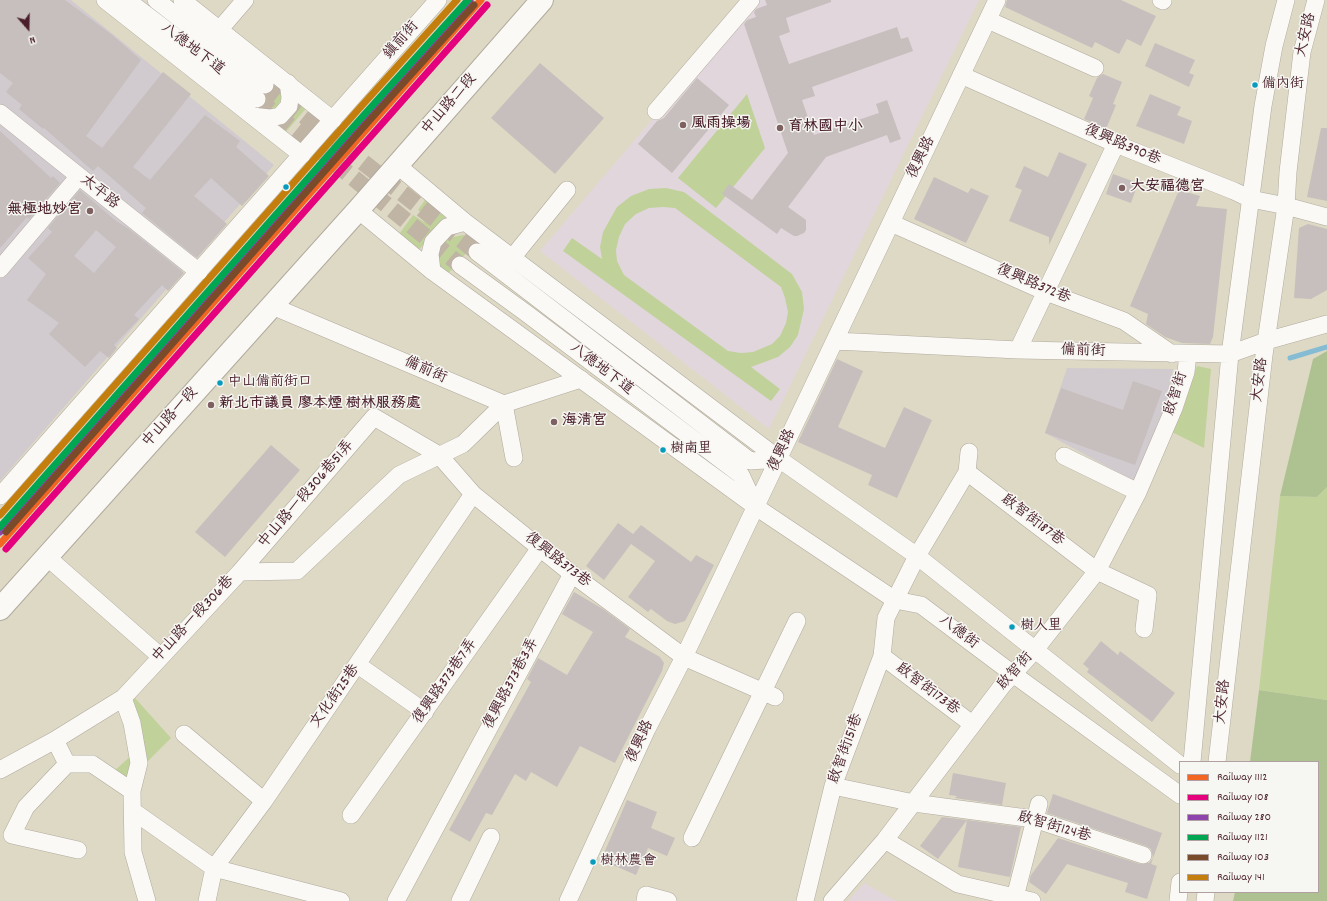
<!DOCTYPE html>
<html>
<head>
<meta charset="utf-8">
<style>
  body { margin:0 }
  #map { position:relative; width:1327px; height:901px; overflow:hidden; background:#ded9c4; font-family:Dekko,sans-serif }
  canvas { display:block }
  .legend { position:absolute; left:1179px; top:761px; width:140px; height:132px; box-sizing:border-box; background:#f6f6f2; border:1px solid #b1a0a2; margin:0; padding:5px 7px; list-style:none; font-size:12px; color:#4a1f2b }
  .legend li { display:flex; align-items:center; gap:8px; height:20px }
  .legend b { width:20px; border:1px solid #b1a0a2 }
  .north { position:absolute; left:8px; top:8px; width:40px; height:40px; -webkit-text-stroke:3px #f6f6f2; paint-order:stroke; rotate:160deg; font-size:11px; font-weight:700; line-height:16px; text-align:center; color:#4a1f2b }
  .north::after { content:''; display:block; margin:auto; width:14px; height:18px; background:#4a1f2b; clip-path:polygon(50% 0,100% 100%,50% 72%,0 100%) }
</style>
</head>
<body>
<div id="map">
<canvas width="1327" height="901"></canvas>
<ul class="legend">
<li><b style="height:5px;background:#f26522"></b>Railway 1112</li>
<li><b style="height:5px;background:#e5007d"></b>Railway 108</li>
<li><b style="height:5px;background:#8e44ad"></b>Railway 280</li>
<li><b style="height:5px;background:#00a651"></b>Railway 1121</li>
<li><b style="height:5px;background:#7a4b2a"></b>Railway 103</li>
<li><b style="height:5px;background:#c37e0d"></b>Railway 141</li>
</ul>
<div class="north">N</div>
</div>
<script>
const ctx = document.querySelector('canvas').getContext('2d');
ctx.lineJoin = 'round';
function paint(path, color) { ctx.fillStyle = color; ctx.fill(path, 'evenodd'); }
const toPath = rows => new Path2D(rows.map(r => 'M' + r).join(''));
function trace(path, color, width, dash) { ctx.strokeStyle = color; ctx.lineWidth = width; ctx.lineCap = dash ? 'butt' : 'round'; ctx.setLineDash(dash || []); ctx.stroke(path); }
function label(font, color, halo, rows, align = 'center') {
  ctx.font = font + ' Dekko,"LXGW WenKai TC",sans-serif'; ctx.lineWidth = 3; ctx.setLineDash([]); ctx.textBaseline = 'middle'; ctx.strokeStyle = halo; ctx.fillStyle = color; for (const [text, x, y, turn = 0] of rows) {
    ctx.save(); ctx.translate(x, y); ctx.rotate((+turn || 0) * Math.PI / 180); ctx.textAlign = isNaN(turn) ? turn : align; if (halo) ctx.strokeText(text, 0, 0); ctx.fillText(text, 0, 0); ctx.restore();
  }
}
const built = toPath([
  [754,0,979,0,769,429,540,251],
  [864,883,896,901,848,901]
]);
const industrial = toPath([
  [0,0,71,0,274,165,0,481],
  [1067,368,1173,369,1167,401,1134,481,1045,433]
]);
const green = toPath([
  [273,75,284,94,277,107,264,113,246,108],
  [747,94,765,148,716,208,678,178],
  [298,99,308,106,285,133,274,124],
  [666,188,684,192,792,274,802,292,804,309,798,335,790,347,778,357,751,367,780,389,771,401,563,251,572,238,602,259,600,247,603,232,617,207,631,196,649,189],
  [663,207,675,208,781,287,785,298,788,312,786,323,780,336,772,344,753,352,741,353,728,351,624,275,617,261,616,250,619,237,625,224,636,214,649,208],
  [425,200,446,218,417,252,397,237,413,215,424,222,428,218,418,210],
  [463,235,477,241,445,277,438,270,436,249,444,239],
  [1197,366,1211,369,1204,448,1172,432],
  [1327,487,1327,700,1259,690,1280,496,1317,497],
  [135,698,171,738,143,766,128,706],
  [133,754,129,784,113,772]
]);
const forest = toPath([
  [1327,351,1327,487,1317,497,1280,496,1313,359],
  [1259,690,1327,700,1327,901,1233,901,1235,892,1318,892,1318,762,1250,762]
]);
const stream = toPath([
  [1290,358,1327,347]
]);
const building = toPath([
  [0,0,65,0,111,34,141,60,86,136,102,148,163,72,191,94,133,167,150,180,205,115,240,141,236,147,269,176,242,206,211,178,194,196,227,224,197,258,142,213,146,208,98,166,93,171,44,128,43,129,19,109,22,105,6,92,13,83,0,73],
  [765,0,831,0,831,2,786,18,790,32,779,36,789,64,897,27,901,39,908,37,913,51,812,87,815,96,802,100,814,135,879,113,876,104,887,100,901,139,890,143,887,135,826,157,788,207,806,220,806,230,804,233,797,236,794,236,781,228,777,234,722,194,729,184,752,200,788,153,744,24,747,20,756,17,754,12,756,9,767,5],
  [1007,0,1121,0,1156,16,1141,46,1127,39,1119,54,1095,42,1092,48,1005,7],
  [1155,43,1195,60,1189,73,1194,75,1189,87,1145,66],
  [540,63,604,118,555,174,491,118],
  [1103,74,1122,82,1113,104,1116,105,1106,129,1084,119,1093,98,1089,96,1097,78],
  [697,78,729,105,672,173,638,144,657,121,664,118],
  [1150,94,1181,107,1177,115,1192,121,1184,144,1136,126],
  [1321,128,1327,128,1327,201,1307,197],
  [0,131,51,178,53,176,60,183,29,219,27,217,0,248],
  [1059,152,1087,164,1049,245,1049,237,1009,221,1022,190,1015,187,1024,166,1048,177],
  [1113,174,1138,183,1131,203,1106,194],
  [934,177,968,193,971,188,989,196,966,243,914,219],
  [80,190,116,221,129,229,184,273,168,291,162,285,134,315,139,319,114,345,117,348,109,358,100,351,85,367,49,334,59,323,27,300,46,274,28,258,52,232,48,228],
  [96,230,116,247,94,273,74,256],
  [1179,190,1200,196,1196,206,1227,209,1213,337,1210,344,1182,343,1165,337,1146,324,1148,314,1130,306],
  [1308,224,1327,229,1327,290,1311,299,1294,298,1299,228],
  [837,359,863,371,838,427,885,448,904,407,932,420,897,498,868,485,872,475,798,442],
  [1133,381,1162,391,1135,465,1045,433,1061,388,1123,410],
  [271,445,300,470,225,557,195,532],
  [618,523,633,534,641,525,691,562,696,555,714,565,685,621,675,624,667,621,651,609,648,612,628,597,655,561,631,544,604,580,586,566],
  [574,592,603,609,630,629,625,637,660,657,664,663,662,671,615,763,580,746,557,787,531,772,526,781,515,774,492,815,486,813,470,842,449,830,531,682,527,679,538,658,567,675,593,632,562,614],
  [1101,641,1118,655,1120,651,1175,693,1152,722,1087,672,1089,669,1083,664],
  [953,773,1006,783,1002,805,955,798,957,796,949,795],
  [1053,794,1162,833,1151,864,1157,866,1147,899,1125,892,1128,883,1067,864,1046,894,1029,882,1031,875,1058,838,1140,864,1149,863,1153,858,1151,849,1146,846,1047,813],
  [627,800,657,812,651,828,675,838,667,856,648,848,636,875,601,860],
  [942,817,967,820,938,859,920,846],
  [967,820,1021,827,1010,877,958,867]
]);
const minorTunnel = toPath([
  [265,85,477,252],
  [257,99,460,265]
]);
const minor = toPath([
  [105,0,302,155],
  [127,0,257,99],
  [156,0,265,85],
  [182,0,333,120],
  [1161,0,1163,1],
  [988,20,1095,68],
  [220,29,245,0],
  [961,75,1116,144,1234,191,1251,199,1286,206,1327,217],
  [656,111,751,0],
  [0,113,199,272],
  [252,116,270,118,280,116,289,106,290,97,288,83],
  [397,165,465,222,779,459,917,556,1180,765],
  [358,210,432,271,756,507,895,600,921,605,1013,674,1180,795],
  [891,223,1046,292,1124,321,1172,354],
  [477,252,750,461,779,459],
  [512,258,567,190],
  [460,265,526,313,741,475,755,505],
  [0,269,79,176],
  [432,271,430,254,433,242,447,227,465,222],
  [272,306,504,404,581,379],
  [835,341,1018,350,1230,354,1266,341,1327,324],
  [1018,350,1116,144],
  [504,404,514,458],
  [1064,456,1138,492],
  [967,472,1097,571,1148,595,1144,629],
  [0,496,438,0],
  [47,557,160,656],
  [240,572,374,417,439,455,473,494,572,574,684,657,775,697],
  [882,656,972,724],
  [358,665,425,712],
  [123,698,132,723,139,763,132,791,133,852,147,901],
  [184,734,264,801],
  [55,740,67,764,92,764,132,791],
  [1192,762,1230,354,1263,106,1274,46,1286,0],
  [1217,762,1264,355,1286,206,1288,172,1302,52,1316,0],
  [67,764,26,807,12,835,78,850],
  [0,770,55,740,123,698,240,572,297,571,399,475,463,444,504,404],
  [833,786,914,803,1034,819,1143,855],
  [133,811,214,868,341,901],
  [351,815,540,548],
  [692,838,797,621],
  [885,840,958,884,1032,901],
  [207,901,214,868,264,801,473,494],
  [396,901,572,574],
  [460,901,491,837],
  [568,901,647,729,684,657,997,0],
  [645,901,646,895,668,901],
  [805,901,833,786,882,656,886,618,917,556,967,472,969,452],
  [832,901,885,840,1002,686,1035,650,1097,571,1138,492,1174,408,1186,372,1188,354],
  [1014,901,1039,804],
  [1178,901,1180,882],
  [1205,901,1206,892]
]);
const major = toPath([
  [0,609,358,210,542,0]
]);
const rail1 = toPath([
  [0,544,481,0]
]);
const rail2 = toPath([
  [6,549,487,5]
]);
const rail3 = toPath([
  [0,532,470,0]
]);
const rail4 = toPath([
  [0,527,363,116,468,0]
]);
const rail5 = toPath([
  [6,532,369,121,474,5]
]);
const rail6 = toPath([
  [0,515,357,111,457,0]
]);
const markers = [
  [1255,85,3.5,"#079bbe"],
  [683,125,4,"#7e6061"],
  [780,128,4,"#7e6061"],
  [286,187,3.5,"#079bbe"],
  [1122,188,4,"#7e6061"],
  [90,211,4,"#7e6061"],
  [220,383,3.5,"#079bbe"],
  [211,405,4,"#7e6061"],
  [554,422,4,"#7e6061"],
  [663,450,3.5,"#079bbe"],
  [1012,627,3.5,"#079bbe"],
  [593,862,3.5,"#079bbe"]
];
const busNames = [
  ["備內街",1262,85],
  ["中山備前街口",228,383],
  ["樹南里",670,450],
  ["樹人里",1020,627],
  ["樹林農會",600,862]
];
const streetNames = [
  ["大安路",1307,35,-77],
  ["鎮前街",402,41,-49],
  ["八德地下道",192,50,37],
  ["中山路二段",450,105,-49],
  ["復興路390巷",1122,146,23],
  ["復興路",922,158,-64],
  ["太平路",99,193,39],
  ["復興路372巷",1033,285,23],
  ["備前街",1083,352,2],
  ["八德地下道",601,370,37],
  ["備前街",425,371,24],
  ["大安路",1261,380,-83],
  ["啟智街",1177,394,-72],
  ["中山路一段",171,418,-48],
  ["復興路",783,451,-65],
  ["中山路一段306巷51弄",307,495,-49],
  ["啟智街187巷",1032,521,37],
  ["復興路373巷",557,561,38],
  ["中山路一段306巷",194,620,-47],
  ["八德街",958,633,37],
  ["啟智街",1016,672,-48],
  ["復興路373巷7弄",446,682,-55],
  ["復興路373巷3弄",512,684,-62],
  ["啟智街173巷",927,690,37],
  ["文化街25巷",336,697,-55],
  ["大安路",1224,702,-84],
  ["復興路",641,742,-65],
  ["啟智街151巷",847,749,-70],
  ["啟智街124巷",1054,828,16]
];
const poiNames = [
  ["風雨操場",691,125],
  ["育林國中小",788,128],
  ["大安福德宮",1130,188],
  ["無極地妙宮",82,211,"right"],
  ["新北市議員 廖本煙 樹林服務處",219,405],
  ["海清宮",562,422]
];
paint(built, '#e2d6dd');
paint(industrial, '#d1cbd0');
paint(green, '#c0d29a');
paint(forest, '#aec291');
trace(stream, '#85bcd3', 5);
paint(building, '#c6bfbd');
trace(minorTunnel, '#c0b4a5', 17, [17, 8]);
trace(minor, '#b1aa9e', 18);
trace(major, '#b1aa9e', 24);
trace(minor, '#faf9f6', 17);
trace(major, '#faf9f6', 22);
trace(rail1, '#f26522', 7);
trace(rail2, '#e5007d', 7);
trace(rail3, '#8e44ad', 7);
trace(rail4, '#00a651', 7);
trace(rail5, '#7a4b2a', 7);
trace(rail6, '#c37e0d', 7);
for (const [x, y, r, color] of markers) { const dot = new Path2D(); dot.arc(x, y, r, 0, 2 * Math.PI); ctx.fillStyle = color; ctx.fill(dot); trace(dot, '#f6f6f2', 1.5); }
label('14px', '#4a1f2b', '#f6f6f2', busNames, 'left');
label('15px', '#4a1f2b', '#f6f6f2', streetNames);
label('bold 15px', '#4a1f2b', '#f6f6f2', poiNames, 'left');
</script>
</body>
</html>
